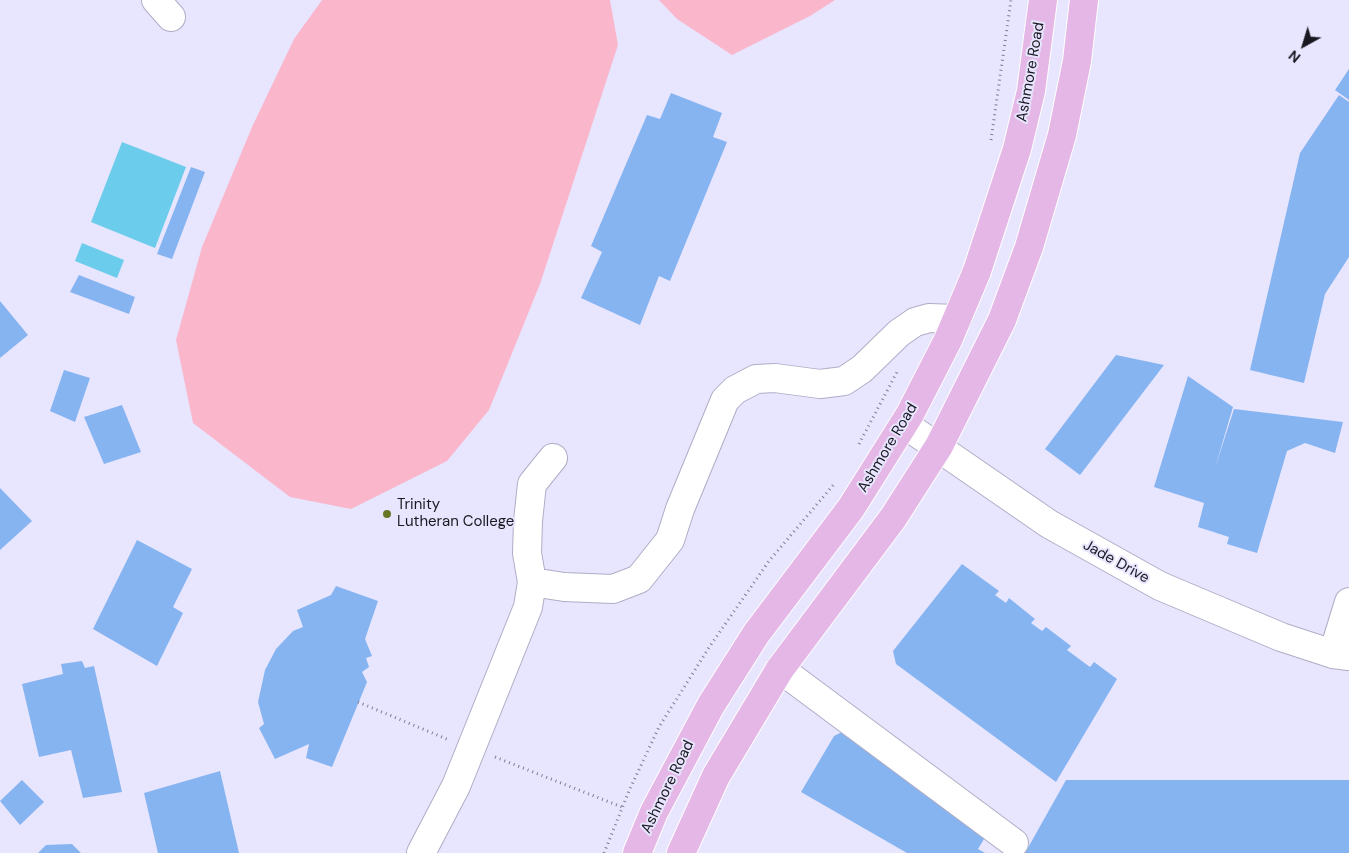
<!DOCTYPE html>
<html>
<head>
<meta charset="utf-8">
<style>
  body { margin:0 }
  #map { position:relative; width:1349px; height:853px; overflow:hidden; background:#e8e5ff; font-family:"DM Sans",sans-serif }
  canvas { display:block }
  .north { position:absolute; left:1279px; top:20px; width:50px; height:50px; -webkit-text-stroke:4px #e8e5ff; paint-order:stroke; rotate:219deg; font-size:14px; font-weight:700; line-height:20px; text-align:center; color:#191820 }
  .north::after { content:''; display:block; margin:auto; width:18px; height:22px; background:#191820; clip-path:polygon(50% 0,100% 100%,50% 72%,0 100%) }
</style>
</head>
<body>
<div id="map">
<canvas width="1349" height="853"></canvas>
<div class="north">N</div>
</div>
<script>
const ctx = document.querySelector('canvas').getContext('2d');
ctx.lineJoin = 'round';
function paint(path, color) { ctx.fillStyle = color; ctx.fill(path, 'evenodd'); }
const toPath = rows => new Path2D(rows.map(r => 'M' + r).join(''));
function trace(path, color, width, dash) { ctx.strokeStyle = color; ctx.lineWidth = width; ctx.lineCap = dash ? 'butt' : 'round'; ctx.setLineDash(dash || []); ctx.stroke(path); }
function label(font, color, halo, rows, align = 'center') {
  ctx.font = font + ' "DM Sans",sans-serif'; ctx.lineWidth = 4; ctx.setLineDash([]); ctx.textBaseline = 'middle'; ctx.strokeStyle = halo; ctx.fillStyle = color; for (const [text, x, y, turn = 0] of rows) {
    ctx.save(); ctx.translate(x, y); ctx.rotate((+turn || 0) * Math.PI / 180); ctx.textAlign = isNaN(turn) ? turn : align; if (halo) ctx.strokeText(text, 0, 0); ctx.fillText(text, 0, 0); ctx.restore();
  }
}
const green = toPath([
  [322,0,610,0,618,45,540,284,489,410,447,461,351,509,290,497,193,423,176,340,202,247,252,127,294,39],
  [659,0,835,0,810,16,732,55,677,19]
]);
const water = toPath([
  [122,142,186,167,155,248,91,222],
  [82,243,124,260,117,278,75,261]
]);
const building = toPath([
  [1349,69,1349,100,1335,90],
  [671,93,722,113,713,137,727,142,670,281,659,276,640,325,581,298,602,252,591,246,647,115,660,119],
  [1339,95,1349,102,1349,257,1325,294,1304,383,1250,370,1300,153],
  [191,167,205,172,172,259,157,254],
  [79,275,135,297,129,314,70,292],
  [0,301,28,335,0,358],
  [1116,355,1164,365,1080,475,1045,449],
  [64,370,90,378,75,422,50,411],
  [1188,376,1233,407,1215,468,1234,409,1343,422,1335,453,1305,443,1287,451,1257,553,1227,544,1229,537,1198,527,1204,503,1154,487],
  [122,405,141,452,104,464,84,417],
  [0,488,32,521,0,550],
  [137,540,192,569,173,607,183,613,157,666,93,629],
  [962,564,999,591,995,595,1006,603,1009,598,1035,619,1031,623,1042,631,1046,627,1071,646,1067,650,1090,667,1094,662,1117,679,1056,782,896,664,893,651],
  [336,586,378,601,365,639,372,656,366,658,369,667,362,672,367,682,332,767,306,758,309,744,275,759,259,728,264,724,258,702,265,670,276,649,293,631,303,627,297,610,331,595],
  [82,661,85,668,94,666,122,792,83,798,71,750,39,757,22,684,63,674,61,664],
  [846,730,987,834,978,849,985,853,907,853,801,792,834,736],
  [220,771,239,853,158,853,144,793],
  [22,780,44,802,20,825,0,801],
  [1066,780,1349,780,1349,853,1025,853],
  [72,844,81,853,38,853,46,845]
]);
const path = toPath([
  [991,140,1011,0],
  [859,444,897,372],
  [358,702,449,740],
  [495,757,622,807],
  [604,853,629,791,659,727,710,646,769,561,835,483]
]);
const minor = toPath([
  [156,0,171,17],
  [904,424,1049,524,1160,586,1281,637,1333,654,1349,656],
  [532,582,564,587,613,589,639,579,670,540,680,509,725,400,735,390,756,379,775,378,820,384,844,381,862,369,899,333,915,322,929,318,957,319],
  [1333,654,1349,602],
  [780,669,1014,843],
  [421,853,456,786,528,607,532,582,527,553,528,521,532,484,553,458]
]);
const major = toPath([
  [637,853,654,812,711,705,756,634,851,508,910,414,948,340,977,271,1017,149,1031,91,1043,0],
  [681,853,716,776,780,669,893,518,939,446,1002,320,1029,247,1062,135,1077,61,1084,0]
]);
const markers = [
  [387,514,5,"#667624"]
];
const streetNames = [
  ["Ashmore Road",1031,72,-80],
  ["Ashmore Road",888,448,-59],
  ["Jade Drive",1116,562,29],
  ["Ashmore Road",668,787,-64]
];
const poiNames = [
  ["Trinity",397,505],
  ["Lutheran College",397,522]
];
paint(green, '#fab6cb');
paint(water, '#6bccec');
paint(building, '#86b4f1');
trace(minor, '#afadc5', 30);
trace(major, '#fff', 30);
trace(path, '#7f7d8e', 3, [1, 4]);
trace(minor, '#fff', 28);
trace(major, '#e4b7e6', 28);
for (const [x, y, r, color] of markers) { const dot = new Path2D(); dot.arc(x, y, r, 0, 2 * Math.PI); ctx.fillStyle = color; ctx.fill(dot); trace(dot, '#e8e5ff', 2); }
label('15px', '#191820', '#e8e5ff', streetNames);
label('15px', '#191820', '#e8e5ff', poiNames, 'left');
</script>
</body>
</html>
